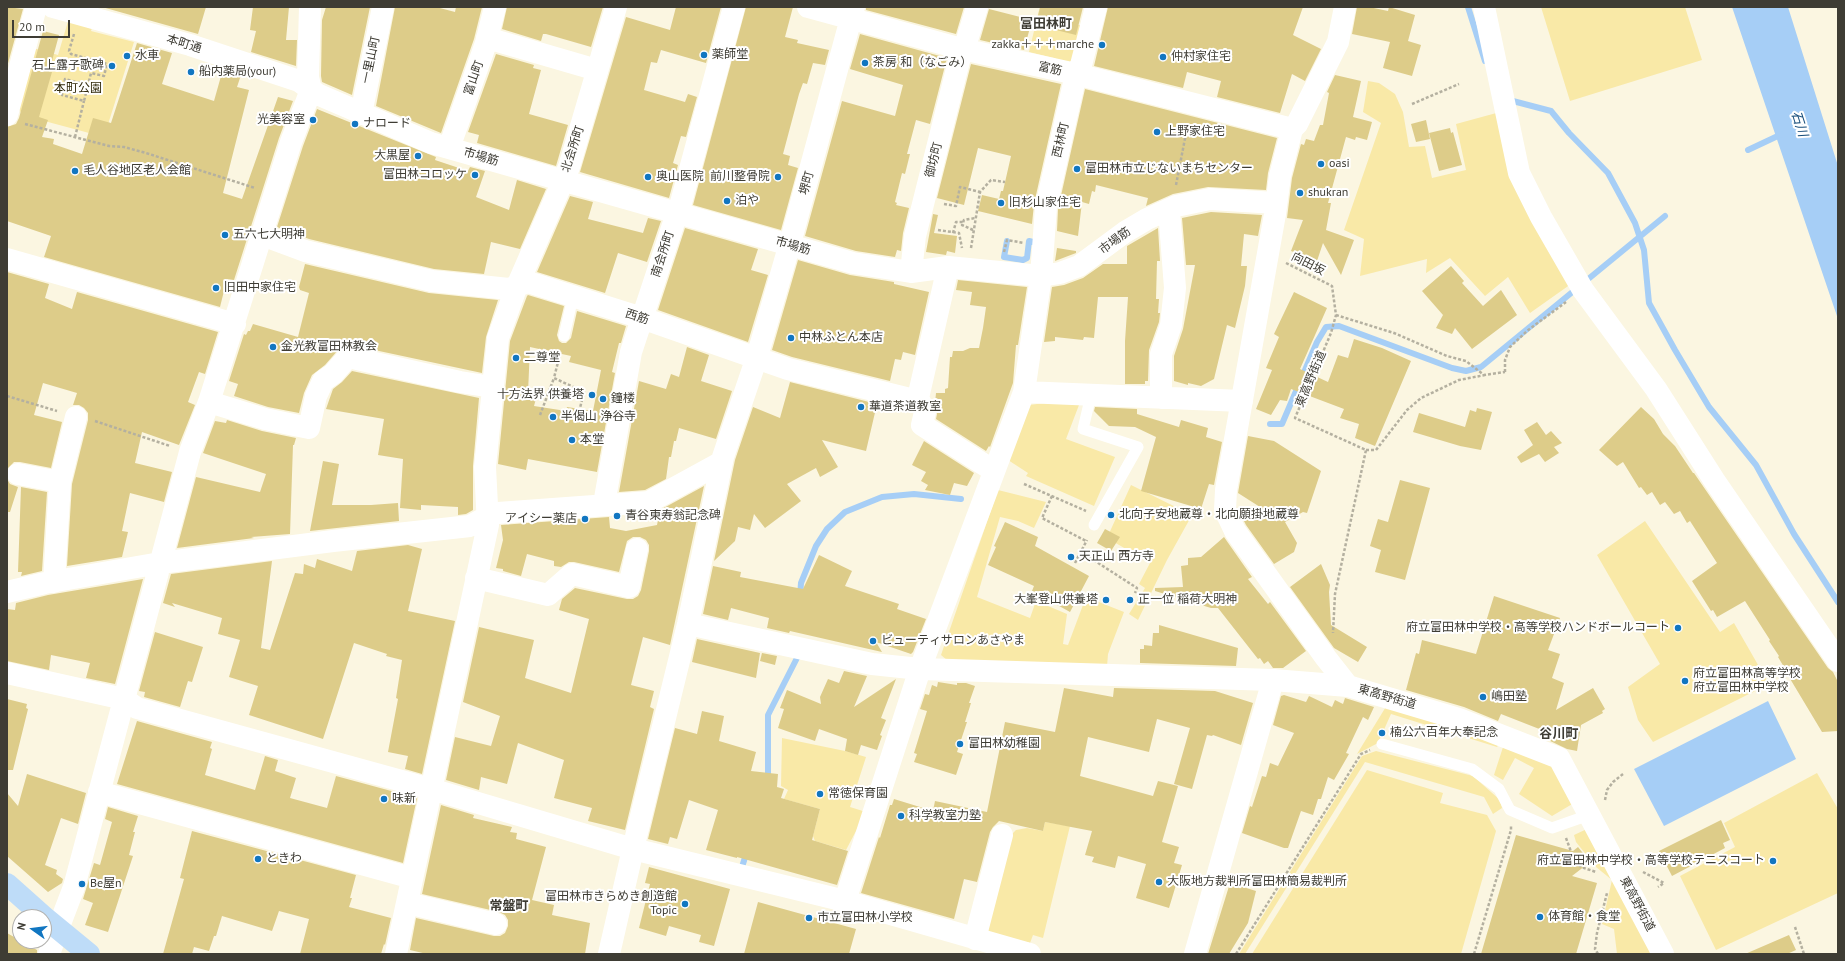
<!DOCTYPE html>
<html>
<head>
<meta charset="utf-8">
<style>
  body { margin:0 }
  #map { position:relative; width:1845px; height:961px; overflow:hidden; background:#fbf6e1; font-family:"PT Sans",sans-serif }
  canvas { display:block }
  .frame { position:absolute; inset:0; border:8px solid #3e3c34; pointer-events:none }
  .north { position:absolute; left:12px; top:909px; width:40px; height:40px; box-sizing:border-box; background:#fff; border:1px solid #b2b1ae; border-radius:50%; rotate:284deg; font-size:11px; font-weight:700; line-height:16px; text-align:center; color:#3e3c34 }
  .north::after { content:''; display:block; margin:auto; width:14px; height:18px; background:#1176c1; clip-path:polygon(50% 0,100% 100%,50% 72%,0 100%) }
  .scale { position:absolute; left:12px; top:20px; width:58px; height:18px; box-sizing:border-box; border:2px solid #3e3c34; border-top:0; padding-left:5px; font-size:12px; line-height:14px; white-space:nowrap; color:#3e3c34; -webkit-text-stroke:3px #fff; paint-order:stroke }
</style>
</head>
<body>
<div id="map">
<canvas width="1845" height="961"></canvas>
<div class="frame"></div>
<div class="north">N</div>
<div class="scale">20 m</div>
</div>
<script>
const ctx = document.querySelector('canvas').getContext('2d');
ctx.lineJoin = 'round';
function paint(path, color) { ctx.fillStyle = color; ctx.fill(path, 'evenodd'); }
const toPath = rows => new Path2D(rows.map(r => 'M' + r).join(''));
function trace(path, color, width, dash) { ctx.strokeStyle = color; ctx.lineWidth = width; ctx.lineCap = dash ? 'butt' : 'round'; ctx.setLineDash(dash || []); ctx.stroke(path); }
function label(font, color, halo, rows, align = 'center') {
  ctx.font = font + ' "PT Sans","Noto Sans JP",sans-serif'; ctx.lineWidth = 4; ctx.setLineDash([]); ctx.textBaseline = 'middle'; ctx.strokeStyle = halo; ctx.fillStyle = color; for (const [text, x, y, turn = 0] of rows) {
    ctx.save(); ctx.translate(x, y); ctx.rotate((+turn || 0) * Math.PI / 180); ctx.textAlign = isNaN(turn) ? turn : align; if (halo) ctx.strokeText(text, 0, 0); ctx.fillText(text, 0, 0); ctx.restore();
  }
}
const green = toPath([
  [1541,7,1685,7,1702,60,1570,101],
  [1039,10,1058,20,1083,26,1074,61,1067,64,1054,58,1029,52],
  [69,18,93,25,91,31,134,42,104,137,22,115,17,105,33,48,58,55],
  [1368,81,1379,83,1395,94,1403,112,1409,147,1425,146,1432,178,1466,170,1456,124,1500,112,1571,284,1530,313,1508,277,1485,296,1450,258,1426,273,1427,259,1360,276,1364,239,1344,230,1381,123,1363,112],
  [1053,402,1079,405,1066,439,1115,457,1094,506,1026,476,1028,473,1008,460,1029,405],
  [1131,485,1192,515,1167,560,1138,620,1129,614,1145,588,1139,584,1150,563,1107,538],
  [998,490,1046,502,1034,528,1018,521,1000,517,977,597,1030,618,1036,601,1067,614,1063,644,1068,645,1086,597,1124,612,1108,654,1107,667,948,661,941,655],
  [1645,521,1720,632,1734,623,1769,684,1653,742,1638,720,1628,687,1660,664,1597,555],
  [1387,705,1500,743,1497,747,1391,714,1378,743,1357,754],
  [782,738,845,751,866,757,850,807,866,812,846,850,815,841,813,836,820,809,784,799,788,790,781,786],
  [1504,744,1537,756,1556,769,1574,803,1552,816,1519,794,1534,768,1515,758,1503,780,1494,775],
  [1376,751,1473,776,1500,800,1502,808,1493,814,1484,797,1365,762,1245,954,1239,954,1362,756],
  [1367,770,1443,793,1440,803,1487,815,1496,831,1461,954,1252,954],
  [1817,773,1838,809,1838,893,1716,950,1680,876,1735,847,1724,823],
  [1045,822,1070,826,1043,938,1033,935,1030,943,984,932,1007,839,1016,830,1027,828,1043,831],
  [1589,828,1653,954,1617,954,1614,929,1602,924,1612,880,1596,867,1576,842,1574,835]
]);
const water = toPath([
  [1732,7,1788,7,1838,166,1838,319],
  [1768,701,1796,759,1664,826,1634,769]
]);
const stream = toPath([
  [1468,7,1485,61],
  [1509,100,1551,111,1569,133,1608,173,1635,223,1644,250,1649,303,1675,350,1709,407,1756,465,1794,534,1838,602],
  [1748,150,1782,134],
  [1007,241,1004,257,1023,260,1027,258,1029,241,1033,242],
  [1270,424,1282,424,1317,342,1326,327,1339,326,1452,368,1466,371,1481,367,1665,216],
  [800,597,801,583,816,546,827,529,845,512,882,497,914,494,961,499],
  [768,779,768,715,797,658],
  [742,867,747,851]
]);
const building = toPath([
  [7,7,23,9,7,67],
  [102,7,206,7,198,34],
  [253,7,289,7,286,40,297,40,296,66,251,52,256,31,250,30],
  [326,7,370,7,352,95,322,82,321,76,322,20],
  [395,7,436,7,455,12,456,7,482,7,474,39,441,133,376,106],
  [507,7,603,7,591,47,546,34,543,34,541,41,502,29],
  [676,7,721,7,706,63,661,50,657,63,651,62,644,90,685,102,688,94,697,97,686,137,681,136,673,163,678,165,669,198,580,172,626,17,670,30],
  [746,7,793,7,785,37,798,40,797,43,829,50,825,65,813,63,807,84,803,83,799,94,783,154,790,156,788,165,798,168,781,230,693,205],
  [866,7,964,7,956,34,866,10],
  [1040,7,1083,7,1076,35,1036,25],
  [1108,7,1303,7,1293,35,1321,49,1305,81,1292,74,1280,113,1217,97,1221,81,1187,72,1183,88,1094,66],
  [1357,7,1369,7,1388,11,1389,7,1415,15,1408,41,1421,45,1412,76,1383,68,1390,42,1352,34],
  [989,9,1032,20,1024,50,980,40],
  [43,31,59,35,49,72,52,72,39,117,48,120,42,137,54,139,53,144,82,154,93,118,111,123,137,43,172,53,162,84,214,101,223,69,241,75,237,87,249,90,223,193,242,199,278,97,293,101,279,138,234,280,227,279,220,307,44,257,51,236,7,221,7,127,16,124,19,118],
  [860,34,947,58,930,124,916,120,907,154,910,154,905,174,902,173,895,202,897,203,896,205,909,208,903,233,901,251,897,250,895,257,856,251,805,236,842,101,895,116,903,85,850,69],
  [496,54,534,65,533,68,541,70,529,114,568,125,556,166,477,143,479,135,468,132],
  [971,64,1061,84,1034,204,1032,224,978,211,982,195,999,199,1001,191,1003,191,1011,156,978,148,964,205,937,198],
  [1335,75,1361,81,1353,117,1372,122,1367,140,1356,137,1355,140,1346,137,1328,203,1331,203,1326,230,1354,240,1341,275,1323,243,1317,261,1291,251,1303,220,1287,218,1292,178,1301,144,1304,145,1306,139,1314,141,1320,125,1323,125,1329,93,1327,92],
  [1085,89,1277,138,1268,173,1266,190,1208,187,1173,194,1146,206,1148,198,1096,185,1095,192,1092,191,1089,204,1082,202,1078,236,1057,231,1058,209],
  [317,109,436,157,435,160,468,171,470,167,485,171,476,197,509,210,517,180,546,189,520,249,491,242,484,274,434,269,309,239,277,227,303,146],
  [1426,120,1430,139,1416,142,1411,124],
  [1450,128,1451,133,1453,132,1462,165,1439,171,1429,133],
  [570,196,593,202,588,219,643,233,648,218,661,221,647,262,618,253,605,293,537,272],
  [1211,212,1262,215,1258,236,1244,234,1241,266,1247,266,1245,286,1235,328,1227,325,1214,379,1201,386,1188,383,1188,385,1174,381,1174,356,1183,329,1195,265,1186,265,1182,218],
  [933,214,938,215,934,233,957,236,955,253,947,251,946,255,926,252],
  [685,228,758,249,751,270,768,275,748,342,658,310],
  [1158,228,1160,261,1157,261,1156,299,1159,299,1158,313,1160,313,1159,322,1149,350,1148,381,1145,381,1145,384,1125,384,1125,341,1128,297,1098,297,1094,338,1084,337,1083,340,1055,337,1055,341,1044,342,1052,287,1064,285,1083,278,1103,264,1127,264,1127,246],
  [1057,248,1076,251,1076,253,1055,261],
  [798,260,850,275,894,282,894,284,929,292,915,355,903,352,901,360,895,359,890,381,792,357,772,350],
  [305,264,429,293,498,300,486,337,482,373,351,345,345,345,339,349,325,365,312,375,304,393,299,413,268,407,234,396,238,384,229,381,244,334,246,335,248,331,250,331,253,324,298,337,309,293,300,290,299,287],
  [1451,266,1464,281,1462,283,1483,306,1501,290,1517,315,1472,349,1455,328,1452,334,1436,328,1443,315,1422,291],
  [7,272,49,284,45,298,72,309,77,292,218,332,205,374,199,372,188,402,195,405,179,445,142,432,135,463,172,472,164,502,130,493,122,531,128,532,122,557,67,566,72,484,88,420,88,413,84,408,79,405,73,405,77,393,43,383,34,415,62,422,51,468,20,462,14,462,7,469],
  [958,280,1027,287,1018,345,1016,345,1013,383,990,447,989,446,986,451,936,419,937,414,935,403,936,393,945,393,945,389,948,388,950,357,952,357,953,351,963,351,970,348,979,348,983,328,986,307,970,305,972,292,956,290],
  [1294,292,1327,308,1300,369,1328,382,1338,355,1348,358,1354,339,1382,348,1411,361,1375,446,1355,438,1359,424,1340,418,1344,409,1291,389,1287,401,1280,400,1271,415,1256,409,1272,370,1266,368,1279,337,1274,334],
  [528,295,564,306,557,335,559,341,562,343,566,343,571,338,577,311,626,326,621,343,619,343,612,372,615,373,597,472,528,459,526,470,498,464,510,341,527,296],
  [530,347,571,356,569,362,601,370,593,411,567,407,566,411,534,406,537,395,528,393],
  [687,347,709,355,701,381,732,391,716,439,679,428,676,441,674,441,671,457,669,457,666,479,645,490,619,492,639,381,666,389,671,374,679,377],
  [352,371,479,398,473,466,473,510,466,514,458,515,458,507,421,505,421,510,400,508,403,459,378,455,384,419,326,409,333,389,342,382],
  [790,382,877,404,866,451,822,440,838,467,820,477,816,468,787,484,801,501,765,528,754,514,750,530,738,527,735,541,714,561,735,460,753,407,780,418],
  [1095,407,1137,409,1137,414,1179,427,1181,420,1208,428,1206,437,1222,442,1214,485,1209,484,1201,509,1141,491,1156,437,1135,427,1109,426,1094,411],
  [1641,407,1654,419,1663,434,1675,446,1693,473,1694,473,1828,668,1833,672,1838,682,1838,731,1822,732,1786,672,1787,672,1778,657,1779,656,1769,641,1770,640,1745,601,1717,617,1713,610,1711,611,1692,581,1717,563,1690,521,1687,523,1680,511,1674,514,1665,502,1660,505,1652,492,1647,495,1641,487,1639,488,1623,462,1617,466,1599,450],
  [1477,408,1492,412,1481,450,1460,446,1413,432,1419,413,1465,427,1470,410,1476,412],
  [227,420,262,431,296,438,294,445,293,445,290,534,251,537,254,538,177,548,196,477,260,492,266,474,203,453,215,421,226,423],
  [1537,422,1546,435,1551,431,1562,443,1554,447,1559,453,1545,462,1539,454,1521,463,1517,457,1533,445,1524,430],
  [1248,436,1274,441,1321,471,1307,513,1303,512,1285,522,1297,543,1294,552,1274,564,1246,525,1242,517,1260,507,1238,493],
  [924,441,974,473,967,486,954,483,950,495,925,490,928,485,921,481,926,472,912,465],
  [323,461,339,464,332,505,371,505,398,503,399,521,310,531],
  [7,479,10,484,18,487,10,512,7,512],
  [1400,480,1430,488,1405,580,1375,572,1381,550,1370,546,1378,519,1388,522],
  [704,486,670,645,643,637,631,685,654,691,650,707,654,709,625,830,588,821,592,808,554,798,564,760,518,743,507,784,481,777,479,790,446,780,455,737,491,746,500,716,463,702,479,627,534,640,525,678,571,693,589,619,559,610,562,599,575,588,627,599,633,599,638,596,641,590,649,551,649,545,646,540,640,537,633,537,627,541,619,572,574,562,569,562,561,567,554,566,554,561,527,554,521,576,503,571,503,569,496,568,503,540,501,525,609,517,610,528,626,531,657,525,660,510],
  [21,487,47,492,42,571,21,576,22,572,18,572],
  [1005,522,1038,537,1035,546,1089,576,1070,612,1032,591,1034,586,988,565,996,547,994,546],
  [1105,529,1120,537,1111,551,1097,543],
  [1224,537,1252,577,1248,579,1268,604,1270,602,1306,651,1283,668,1273,668,1268,661,1264,664,1260,658,1258,659,1218,608,1211,608,1155,591,1155,588,1183,587,1181,566,1188,565,1188,558,1201,557],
  [408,545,422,549,408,611,455,621,422,774,405,769,408,756,388,752,398,699,396,698,402,660,386,656,387,654,354,643,323,739,249,715,258,686,229,677,240,640,218,634,222,618,172,603,175,607,163,603,171,574,272,561,261,648,270,650,295,573,303,574,304,564,315,568,317,559,352,571,357,551],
  [819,555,852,571,845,586,899,604,897,609,926,619,913,652,911,654,876,642,882,652,790,631,789,633,767,628,769,618,731,608,728,620,703,614,713,566,741,572,740,577,803,589],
  [1321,564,1330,585,1329,592,1331,625,1367,647,1358,662,1334,648,1290,587],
  [143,579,115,684,86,678,90,663,51,655,49,670,7,661,7,609,15,610,16,603,48,595],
  [1494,596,1560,618,1548,650,1560,654,1552,678,1564,683,1556,710,1593,688,1605,709,1602,711,1603,713,1581,725,1577,751,1567,749,1546,739,1547,732,1501,714,1498,721,1464,707,1406,690,1416,653,1419,654,1422,640,1476,654],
  [1159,625,1238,648,1236,666,1140,663,1140,649,1144,649,1144,645,1152,646,1153,633,1159,633],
  [155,632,203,647,192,682,188,681,180,707,144,697,145,692,139,691],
  [697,639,760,653,756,678,692,662],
  [762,653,777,656,775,665,760,661],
  [844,671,867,676,854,707,896,679,881,718,886,720,880,735,882,736,877,750,861,745,858,755,845,751,847,739,819,729,815,741,778,728,784,709,780,708,787,690,821,704,820,697,828,679,839,683],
  [938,682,957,685,957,683,966,683,975,686,969,703,971,703,965,722,967,722,957,752,963,754,956,775,914,762,917,754,914,753,927,711,920,709,925,694,929,695,932,685,937,687],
  [1064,688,1113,697,1114,688,1215,691,1253,703,1241,745,1213,735,1212,736,1207,735,1192,789,1174,784,1190,728,1157,719,1149,752,1088,737,1080,776,1153,796,1158,781,1178,786,1162,842,1179,847,1174,863,1182,865,1169,908,1136,898,1146,864,1118,856,1115,868,1092,862,1094,857,1085,855,1092,831,1045,822,1043,831,999,821,993,827,990,832,977,882,964,879,954,919,861,893,879,837,880,838,890,805,892,805,894,799,933,811,935,801,987,812,1005,722,1055,732],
  [1284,695,1306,702,1309,696,1332,707,1335,700,1343,704,1345,698,1374,707,1368,720,1363,717,1346,753,1349,754,1334,780,1328,777,1321,799,1318,799,1313,815,1301,811,1288,848,1284,848,1242,833,1250,806,1252,807,1262,776,1266,777,1270,763,1278,766,1294,733,1273,725,1281,696],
  [7,699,27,704,26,708,28,709,13,770,7,770],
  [702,711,724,716,719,741,756,752,751,771,778,774,777,787,784,789,781,798,820,809,812,840,848,851,837,885,737,857,737,858,706,850,718,810,689,800,677,839,670,837,668,844,648,839,675,728,697,734],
  [137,721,212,742,210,748,212,749,205,775,255,790,265,756,278,760,275,771,296,778,290,798,327,808,336,776,417,798,403,863,117,784],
  [27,774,86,793,78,824,61,818,45,865,57,870,56,874,63,879,62,883,48,892,7,856,7,793,18,806],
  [441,805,474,815,473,818,512,827,510,832,517,833,516,839,546,847,532,900,554,905,552,915,590,923,585,954,427,954,410,950,416,918,494,936,500,936,505,933,508,926,508,920,505,915,499,912,422,894],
  [108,807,138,816,133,832,135,832,129,855,133,856,108,932,85,925,93,903,83,899,94,863,100,865,112,822,105,819],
  [1721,820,1730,840,1723,843,1725,848,1672,876,1659,851],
  [192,831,356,875,350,898,352,898,349,907,391,918,385,945,384,944,381,954,300,954,309,919,279,911,272,931,222,916,216,936,214,936,209,951,194,947,192,954,163,954,184,879,180,878],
  [1516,835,1573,851,1578,847,1590,862,1572,876,1597,883,1576,954,1481,954],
  [649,867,730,889,714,946,699,942,701,935,669,926,666,936,639,928,650,884,645,883],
  [1230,883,1256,891,1248,923,1229,954,1208,954],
  [758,902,856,929,849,954,744,954],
  [7,933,37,950,37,954,7,954],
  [1789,935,1796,950,1787,954,1745,954]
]);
const path = toPath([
  [74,34,69,51,71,54,107,64,104,76,91,73,88,85,65,79,62,95,84,101,88,85],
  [1412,104,1459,84],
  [25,124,109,146,124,147,146,153,255,188],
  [75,137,84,101],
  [1176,185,1188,123],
  [944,204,956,206,960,187,980,192],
  [938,230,959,233,962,248],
  [973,230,962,225,964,220,975,218],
  [953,233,956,222,963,222],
  [233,235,240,237],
  [971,248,980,192,991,180,1005,182],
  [1004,252,1007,240,1024,243],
  [1286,263,1332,286,1336,315,1331,333,1295,418,1366,450,1335,594,1333,633],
  [1336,315,1394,333,1447,356,1466,361,1484,375,1505,372],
  [560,354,554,378,584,392,580,408],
  [1505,372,1505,360,1510,347,1527,331,1566,302],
  [7,396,57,411],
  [540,415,554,378],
  [95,421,170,446],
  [1366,450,1376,450,1407,410,1421,398,1459,380,1485,375],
  [1024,484,1086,511],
  [1052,496,1042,518,1086,541],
  [1081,552,1137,588,1135,593],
  [1075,563,1087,540],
  [1605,800,1607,790,1613,782,1623,774],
  [1566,838,1573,857,1581,867,1596,872],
  [1643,872,1664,883,1658,887],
  [1795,927,1804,954],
  [1236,954,1361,754,1370,750],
  [1474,954,1511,830,1511,826],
  [1598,954,1595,949,1597,933,1607,893]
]);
const service = toPath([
  [564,336,573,297],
  [1091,395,1083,429,1138,447,1094,525],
  [1382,744,1472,769,1499,789,1510,810,1552,828,1589,815]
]);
const minor = toPath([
  [53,7,190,45,299,81,317,94,431,143,853,263,911,272,948,267,1041,276,1060,273,1079,266,1125,232,1147,219,1176,206,1210,199,1276,203],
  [808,7,962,49,1076,74,1292,129],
  [1345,7,1338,42,1297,124,1292,129,1280,176,1275,214,1226,490,1225,510,1235,531,1326,658,1348,686,1459,719,1559,758,1663,954],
  [1484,7,1519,173,1541,217,1583,290,1656,389,1714,480,1838,661],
  [487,38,597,70],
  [964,50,977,7],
  [361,114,383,7],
  [7,115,36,7],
  [449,148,486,43,495,7],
  [262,235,305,251,432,281,509,289,528,282,642,318,788,369,910,399,918,398],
  [7,259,235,324],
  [948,267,918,398,925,412,922,425,994,471],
  [911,272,915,236,962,49],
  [1024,392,1242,401],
  [1161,398,1161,354,1171,325,1175,288,1169,210],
  [209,402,265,419,309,428,316,396,323,381,333,374,348,357,460,382,492,387],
  [18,474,60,482],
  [604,504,631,352,676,216,679,210,734,7],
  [476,578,548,595,572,574,629,587,637,549],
  [54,582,60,482,76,417],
  [7,592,45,583,160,563,333,541,470,526,488,516,498,513,649,502,722,462],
  [688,624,872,664,920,669],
  [7,673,124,699,137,708,431,789,633,849,845,901,1030,954],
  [99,792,412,878],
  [845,901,920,669,1024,392,1041,276,1046,207,1076,74,1081,65,1096,7],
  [407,903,496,924],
  [58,929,74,887,190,452,209,402,291,142,311,90,308,77,310,7],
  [975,939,1002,835],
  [396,954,488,525,485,467,498,338,515,291,569,167,616,7],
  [609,954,633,849,688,624,723,457,757,357,791,240,854,7],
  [1195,954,1273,680]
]);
const tertiary = toPath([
  [920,669,1273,680,1348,686],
  [49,954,58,929]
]);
const trunk = toPath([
  [7,884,44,917],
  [44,917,89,954]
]);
const markers = [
  [1102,45,4,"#1176c1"],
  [704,55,4,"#1176c1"],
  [127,56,4,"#1176c1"],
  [1163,57,4,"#1176c1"],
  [865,63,4,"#1176c1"],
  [112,66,4,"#1176c1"],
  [191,72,4,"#1176c1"],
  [313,120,4,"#1176c1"],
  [355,124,4,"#1176c1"],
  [1157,132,4,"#1176c1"],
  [418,156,4,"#1176c1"],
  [1321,164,4,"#1176c1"],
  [1077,169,4,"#1176c1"],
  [75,171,4,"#1176c1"],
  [475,175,4,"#1176c1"],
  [648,177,4,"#1176c1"],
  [778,177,4,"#1176c1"],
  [1300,193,4,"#1176c1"],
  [727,201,4,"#1176c1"],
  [1001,203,4,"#1176c1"],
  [225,235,4,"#1176c1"],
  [216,288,4,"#1176c1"],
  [791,338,4,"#1176c1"],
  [273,347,4,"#1176c1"],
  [516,358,4,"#1176c1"],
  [592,395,4,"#1176c1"],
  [603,399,4,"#1176c1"],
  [861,407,4,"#1176c1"],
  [553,417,4,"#1176c1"],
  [572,440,4,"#1176c1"],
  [1111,515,4,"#1176c1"],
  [617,516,4,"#1176c1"],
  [585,519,4,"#1176c1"],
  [1071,557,4,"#1176c1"],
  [1106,600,4,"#1176c1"],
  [1130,600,4,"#1176c1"],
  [1678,628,4,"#1176c1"],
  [873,641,4,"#1176c1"],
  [1685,681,4,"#1176c1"],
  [1483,697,4,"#1176c1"],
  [1382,733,4,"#1176c1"],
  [960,744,4,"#1176c1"],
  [820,794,4,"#1176c1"],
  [384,799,4,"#1176c1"],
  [901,816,4,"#1176c1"],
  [258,859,4,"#1176c1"],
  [1773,861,4,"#1176c1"],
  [1159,882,4,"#1176c1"],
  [82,884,4,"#1176c1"],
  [685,904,4,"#1176c1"],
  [1540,917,4,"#1176c1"],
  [809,918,4,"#1176c1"]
];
const streetNames = [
  ["本町通",184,44,17],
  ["一里山町",371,60,-78],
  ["富筋",1050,69,13],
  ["富山町",474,78,-71],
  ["西林町",1061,140,-77],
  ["北会所町",573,149,-72],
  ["市場筋",481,157,16],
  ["御坊町",934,160,-76],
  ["堺町",807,183,-75],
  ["市場筋",1115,241,-37],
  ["市場筋",793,246,16],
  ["南会所町",663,254,-72],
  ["向田坂",1308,264,27],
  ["西筋",637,317,18],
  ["東高野街道",1311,379,-67],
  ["東高野街道",1387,697,16],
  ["東高野街道",1637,904,62]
];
const poiNames = [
  ["zakka＋＋＋marche",1094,45,"right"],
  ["薬師堂",712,55],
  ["水車",135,56],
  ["仲村家住宅",1171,57],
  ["茶房 和（なごみ）",873,63],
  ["石上露子歌碑",104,66,"right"],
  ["船内薬局(your)",199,72],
  ["光美容室",305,120,"right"],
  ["ナロード",363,124],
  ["上野家住宅",1165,132],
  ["大黒屋",410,156,"right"],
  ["oasi",1329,164],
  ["富田林市立じないまちセンター",1085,169],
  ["毛人谷地区老人会館",83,171],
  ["富田林コロッケ",467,175,"right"],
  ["奥山医院",656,177],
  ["前川整骨院",770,177,"right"],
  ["shukran",1308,193],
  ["泊や",735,201],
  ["旧杉山家住宅",1009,203],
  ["五六七大明神",233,235],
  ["旧田中家住宅",224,288],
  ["中林ふとん本店",799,338],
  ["金光教富田林教会",281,347],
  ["二尊堂",524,358],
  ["十方法界 供養塔",584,395,"right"],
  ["鐘楼",611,399],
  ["華道茶道教室",869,407],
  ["半偈山 浄谷寺",561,417],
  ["本堂",580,440],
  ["北向子安地蔵尊・北向願掛地蔵尊",1119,515],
  ["青谷東寿翁記念碑",625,516],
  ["アイシー薬店",577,519,"right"],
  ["天正山 西方寺",1079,557],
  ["大峯登山供養塔",1098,600,"right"],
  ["正一位 稲荷大明神",1138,600],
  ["府立富田林中学校・高等学校ハンドボールコート",1670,628,"right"],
  ["ビューティサロンあさやま",881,641],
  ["府立富田林高等学校",1693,674],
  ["府立富田林中学校",1693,688],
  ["嶋田塾",1491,697],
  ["楠公六百年大奉記念",1390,733],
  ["富田林幼稚園",968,744],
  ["常徳保育園",828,794],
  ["味新",392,799],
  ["科学教室力塾",909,816],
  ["ときわ",266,859],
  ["府立富田林中学校・高等学校テニスコート",1765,861,"right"],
  ["大阪地方裁判所富田林簡易裁判所",1167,882],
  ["Be屋n",90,884],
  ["富田林市きらめき創造館",677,897,"right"],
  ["Topic",677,911,"right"],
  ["体育館・食堂",1548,917],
  ["市立富田林小学校",817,918]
];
const parkNames = [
  ["本町公園",78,89]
];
const neighbourhoodNames = [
  ["富田林町",1046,24],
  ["谷川町",1559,734],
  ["常盤町",509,906]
];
const waterNames = [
  ["石川",1799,124,72]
];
paint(green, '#f9e9a7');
paint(water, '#a6cef6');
trace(stream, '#a6cef6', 6);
paint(building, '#ddcc89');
trace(path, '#b4b0a0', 2.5, [3, 2]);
trace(service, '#fff', 11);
trace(minor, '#fff', 22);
trace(tertiary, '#fff', 22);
trace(trunk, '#bedcf8', 22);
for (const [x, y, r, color] of markers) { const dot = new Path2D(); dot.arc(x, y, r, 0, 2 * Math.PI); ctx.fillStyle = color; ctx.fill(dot); trace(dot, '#fff', 1.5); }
label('12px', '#3e3c34', '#fff', streetNames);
label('12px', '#3e3c34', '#fff', poiNames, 'left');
label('12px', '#30290a', '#fff', parkNames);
label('bold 13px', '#3e3c34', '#fff', neighbourhoodNames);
label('italic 13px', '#164c7a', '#fff', waterNames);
</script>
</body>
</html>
